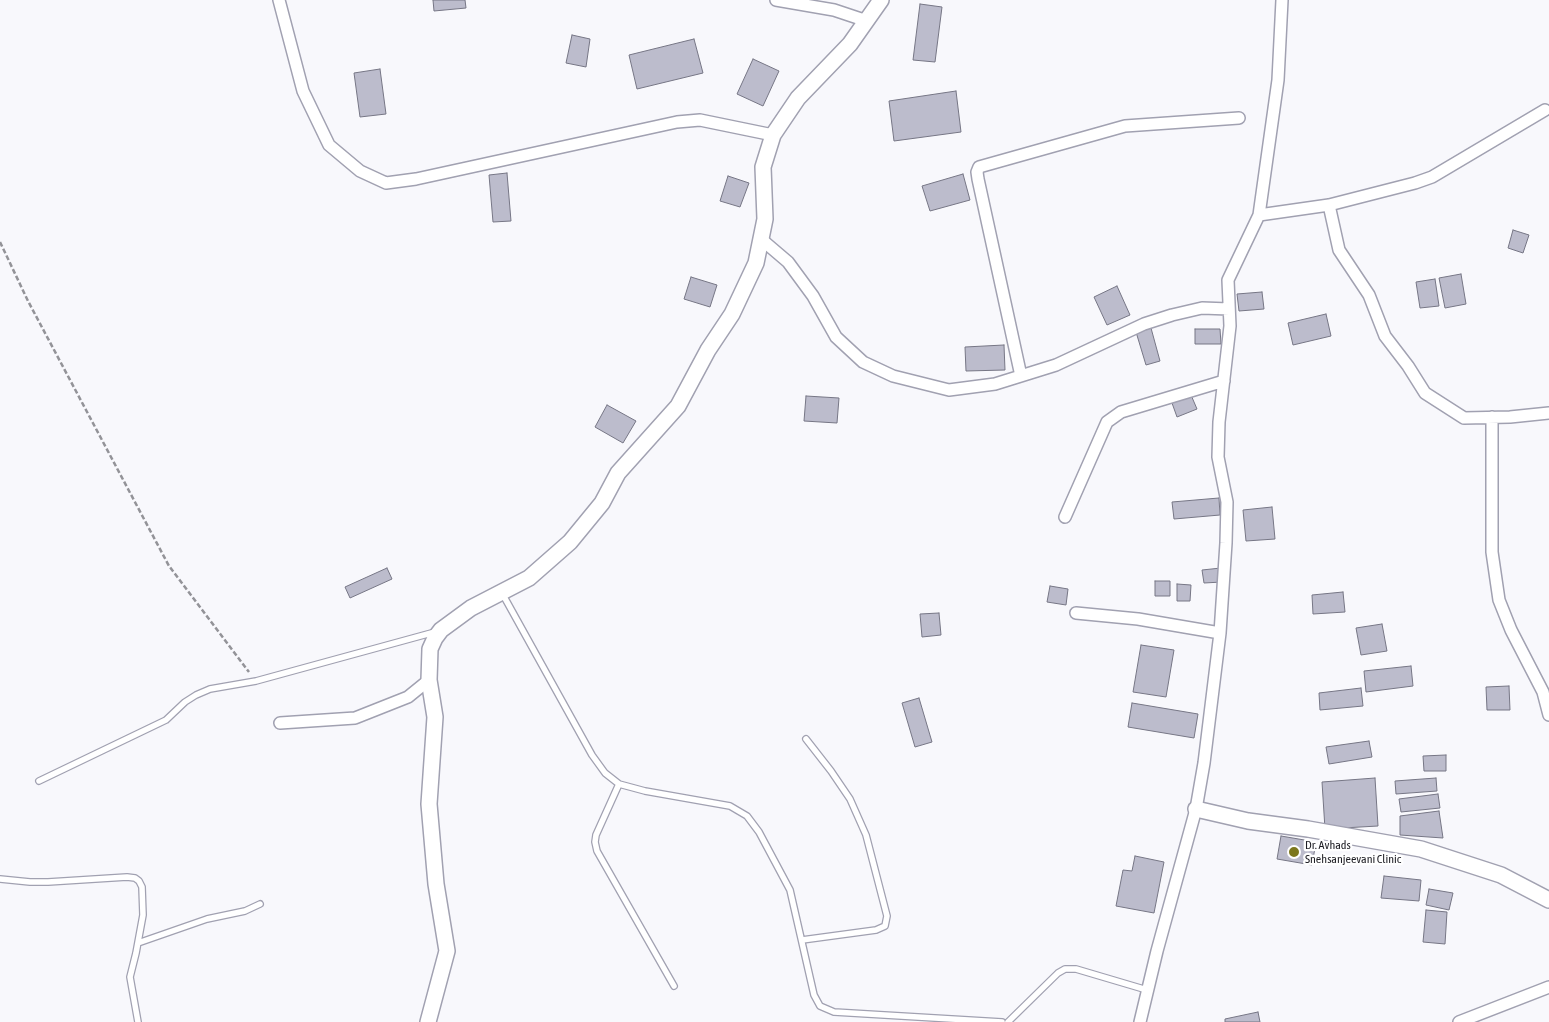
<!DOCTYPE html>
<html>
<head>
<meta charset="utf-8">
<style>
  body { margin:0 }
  canvas { display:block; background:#f8f8fc }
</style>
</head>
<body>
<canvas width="1549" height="1022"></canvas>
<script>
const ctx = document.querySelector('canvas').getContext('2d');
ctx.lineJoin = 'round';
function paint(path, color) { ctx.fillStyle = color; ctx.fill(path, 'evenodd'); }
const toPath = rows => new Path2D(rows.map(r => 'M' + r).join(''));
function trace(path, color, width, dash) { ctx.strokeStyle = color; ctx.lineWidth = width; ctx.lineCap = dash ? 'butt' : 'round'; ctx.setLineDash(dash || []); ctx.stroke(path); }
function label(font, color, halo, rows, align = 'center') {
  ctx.font = font + ' "Asap Condensed",sans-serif'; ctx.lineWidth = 4.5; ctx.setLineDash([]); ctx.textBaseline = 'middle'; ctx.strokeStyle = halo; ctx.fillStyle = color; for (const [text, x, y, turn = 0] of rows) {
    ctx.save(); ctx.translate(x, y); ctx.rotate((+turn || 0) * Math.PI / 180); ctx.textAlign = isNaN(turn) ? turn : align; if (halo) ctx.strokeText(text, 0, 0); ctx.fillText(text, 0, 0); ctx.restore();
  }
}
const building = toPath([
  [433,0,465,0,466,8,434,11,433,0],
  [920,4,942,7,935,62,913,60,920,4],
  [572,35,590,39,586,67,566,63,572,35],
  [694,39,703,73,637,89,629,55,694,39],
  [753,59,779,71,763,106,737,94,753,59],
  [380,69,386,114,360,117,354,73,380,69],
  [956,91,961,132,894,141,889,101,956,91],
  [507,173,511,221,493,222,489,175,507,173],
  [963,174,970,200,930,211,922,186,963,174],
  [728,176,749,183,740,207,720,201,728,176],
  [1513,230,1529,235,1523,253,1508,248,1513,230],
  [1461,274,1466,304,1445,308,1439,278,1461,274],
  [691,277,717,285,710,307,684,299,691,277],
  [1435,279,1439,306,1420,308,1416,282,1435,279],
  [1117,286,1130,315,1107,325,1094,297,1117,286],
  [1262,292,1264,309,1239,311,1237,294,1262,292],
  [1326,314,1331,336,1293,345,1288,323,1326,314],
  [1151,328,1160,361,1146,365,1136,332,1151,328],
  [1195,329,1220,329,1221,344,1195,344,1195,329],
  [1004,345,1005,370,966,371,965,347,1004,345],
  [1191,395,1197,409,1177,417,1172,403,1191,395],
  [806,396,839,398,837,423,804,421,806,396],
  [607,405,636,421,623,443,595,427,607,405],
  [1219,498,1220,515,1174,519,1172,502,1219,498],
  [1272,507,1275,539,1246,541,1243,510,1272,507],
  [387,568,392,579,350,598,345,587,387,568],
  [1221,568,1222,582,1204,583,1202,570,1221,568],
  [1155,581,1170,581,1170,596,1155,596,1155,581],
  [1177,584,1191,585,1190,601,1177,601,1177,584],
  [1050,586,1068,589,1066,605,1047,602,1050,586],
  [1343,592,1345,612,1313,614,1312,595,1343,592],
  [939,613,941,635,922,637,920,614,939,613],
  [1382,624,1387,651,1361,655,1356,628,1382,624],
  [1141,645,1174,650,1166,697,1133,692,1141,645],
  [1411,666,1413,686,1366,692,1364,671,1411,666],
  [1509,686,1510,710,1487,710,1486,687,1509,686],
  [1361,688,1363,706,1320,710,1319,693,1361,688],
  [919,698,932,742,915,747,902,703,919,698],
  [1132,703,1198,714,1194,738,1128,727,1132,703],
  [1369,741,1372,757,1329,764,1326,747,1369,741],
  [1446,755,1446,771,1424,771,1423,756,1446,755],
  [1375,778,1378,826,1325,829,1322,782,1375,778],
  [1436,778,1437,791,1396,794,1395,781,1436,778],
  [1438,794,1440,808,1401,812,1399,799,1438,794],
  [1439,811,1443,838,1400,835,1400,816,1439,811],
  [1281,836,1316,842,1312,865,1277,859,1281,836],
  [1135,856,1164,862,1154,913,1116,906,1123,870,1132,871,1135,856],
  [1384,876,1421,880,1419,901,1381,898,1384,876],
  [1429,889,1453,893,1449,910,1426,905,1429,889],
  [1426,910,1447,912,1445,944,1423,942,1426,910],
  [1258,1012,1260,1022,1225,1022,1225,1019,1258,1012]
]);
const path = toPath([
  [0,242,28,301,169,566,249,672]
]);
const service = toPath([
  [502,593,592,755,605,773,619,784,645,791,730,806,747,816,759,832,790,890,814,995,820,1006,834,1012,1002,1022],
  [39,781,166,720,185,702,196,695,210,689,256,681,435,632],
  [619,784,596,835,595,842,597,851,674,986],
  [0,879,30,882,48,882,127,877,135,878,139,881,142,887,143,915,136,953,130,977,138,1022],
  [802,940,876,930,885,926,887,916,866,835,850,799,831,771,806,739],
  [138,943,207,919,245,911,260,904],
  [1008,1022,1058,973,1065,969,1076,969,1147,990]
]);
const minor = toPath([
  [279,0,303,91,329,145,360,171,386,183,416,179,677,122,700,120,773,135],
  [776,0,834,10,867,21],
  [1329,205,1339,250,1369,295,1385,336,1408,366,1425,393,1464,418,1510,417,1549,413],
  [1259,215,1329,205,1415,183,1432,177,1545,110],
  [761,239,788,262,813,296,836,337,863,362,893,376,949,390,995,384,1056,365,1144,324,1172,315,1202,308,1229,309],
  [1021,376,978,179,977,172,979,167,1125,126,1239,118],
  [1492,417,1492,552,1499,600,1511,630,1543,692,1549,715],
  [1065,517,1107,422,1121,412,1224,381],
  [1076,613,1138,619,1220,633],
  [280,723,355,718,408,697,429,680],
  [1140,1022,1157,951,1196,809,1204,763,1220,633,1226,543,1227,502,1218,457,1219,422,1230,326,1228,280,1259,215,1278,80,1282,0],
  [1459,1022,1549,987]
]);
const tertiary = toPath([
  [1196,809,1248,821,1308,829,1421,849,1501,875,1549,900],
  [428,1022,447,951,436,884,429,804,435,717,429,680,430,649,435,638,441,630,471,608,529,578,570,542,602,503,618,473,678,406,708,350,732,314,756,263,765,219,763,167,773,135,798,98,850,44,881,0]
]);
const markers = [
  [1294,852,6,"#7c771c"]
];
const poiNames = [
  ["Dr. Avhads",1305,845],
  ["Snehsanjeevani Clinic",1305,859]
];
paint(building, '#bcbccc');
trace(building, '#767685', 1);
trace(service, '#a1a1b1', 8);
trace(minor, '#a1a1b1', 14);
trace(tertiary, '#a1a1b1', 18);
trace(path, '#939398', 2.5, [5, 2.5]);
trace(service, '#fff', 5.5);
trace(minor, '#fff', 11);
trace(tertiary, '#fff', 15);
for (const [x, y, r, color] of markers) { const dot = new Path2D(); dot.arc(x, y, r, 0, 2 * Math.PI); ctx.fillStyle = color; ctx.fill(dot); trace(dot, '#fff', 2); }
label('12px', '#1c1c22', '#fff', poiNames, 'left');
</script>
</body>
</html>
